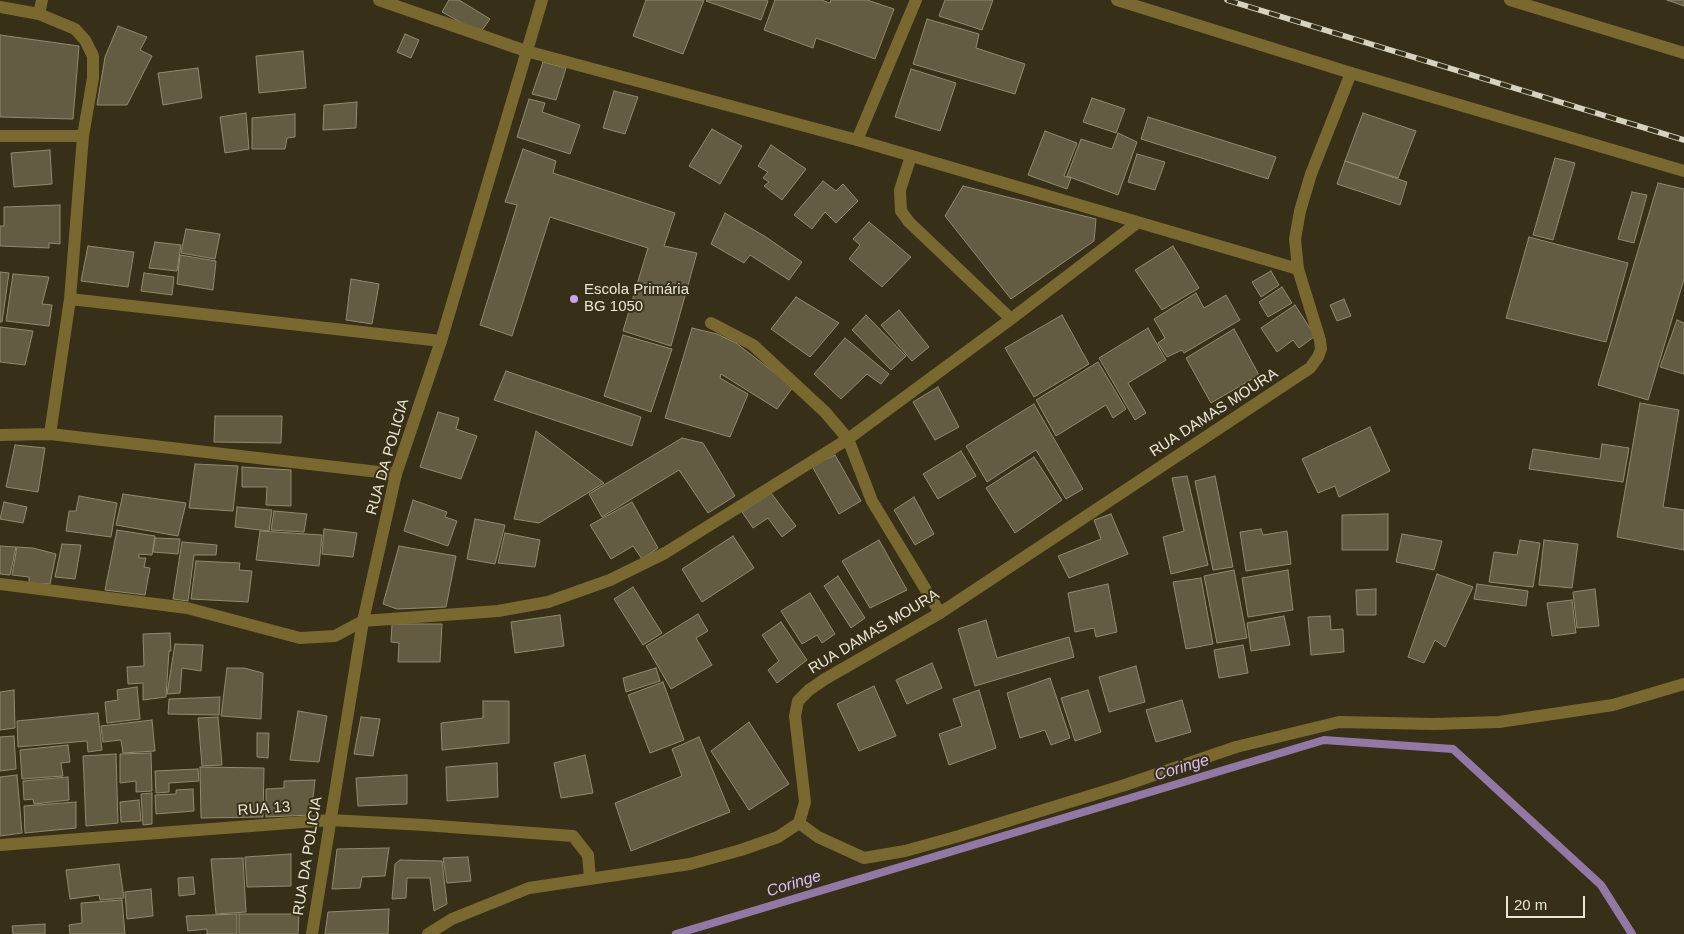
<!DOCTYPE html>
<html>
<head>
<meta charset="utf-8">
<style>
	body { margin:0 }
	#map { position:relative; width:1684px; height:934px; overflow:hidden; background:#372f17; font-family:Helvetica,sans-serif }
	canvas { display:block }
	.scale { position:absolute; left:1506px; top:896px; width:79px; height:22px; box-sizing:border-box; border:2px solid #eae6d7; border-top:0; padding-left:6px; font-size:15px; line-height:18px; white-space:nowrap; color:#eae6d7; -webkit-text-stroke:4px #372f17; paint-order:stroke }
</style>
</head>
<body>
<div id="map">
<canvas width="1684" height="934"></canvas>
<div class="scale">20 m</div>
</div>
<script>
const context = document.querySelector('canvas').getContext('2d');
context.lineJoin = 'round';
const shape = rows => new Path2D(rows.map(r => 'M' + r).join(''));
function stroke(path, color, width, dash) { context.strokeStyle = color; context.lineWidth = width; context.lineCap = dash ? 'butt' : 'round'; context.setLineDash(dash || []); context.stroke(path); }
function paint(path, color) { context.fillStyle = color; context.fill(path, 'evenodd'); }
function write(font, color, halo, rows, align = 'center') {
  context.font = font + ' Helvetica,sans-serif'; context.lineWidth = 4; context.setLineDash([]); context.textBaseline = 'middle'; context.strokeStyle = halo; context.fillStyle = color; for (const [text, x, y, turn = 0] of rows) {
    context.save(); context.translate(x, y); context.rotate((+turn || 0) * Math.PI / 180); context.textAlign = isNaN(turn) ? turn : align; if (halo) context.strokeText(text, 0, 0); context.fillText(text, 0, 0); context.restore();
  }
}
stroke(shape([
	[676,934,1324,740,1453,749,1601,885,1632,934]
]), '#9278a4', 8);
const building = shape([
	[449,0,459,0,490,19,480,33,442,12,449,0],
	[646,0,704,0,683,54,633,36,646,0],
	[707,0,766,0,768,1,761,20,706,1,707,0],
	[775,0,821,0,830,3,831,0,867,0,894,9,875,59,816,38,813,48,764,30,775,0],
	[945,0,993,0,982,30,939,16,945,0],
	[1667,0,1684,0,1684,6,1667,0],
	[927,19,979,34,976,48,1025,64,1015,94,913,64,927,19],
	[118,26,147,37,140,50,152,56,127,105,97,105,105,57,118,26],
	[405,34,419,40,411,58,397,52,405,34],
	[0,35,79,46,73,119,0,117,0,35],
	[303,51,306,88,259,93,256,56,303,51],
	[543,62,566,68,556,100,532,94,543,62],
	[198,68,202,98,163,105,158,73,198,68],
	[911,69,956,83,940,131,895,117,911,69],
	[614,91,638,97,625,134,603,128,614,91],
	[1092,98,1125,109,1116,133,1083,122,1092,98],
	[529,99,545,103,542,112,580,125,570,154,517,137,529,99],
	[357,102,356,128,323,130,324,105,357,102],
	[246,113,249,149,225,153,220,117,246,113],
	[1363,113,1416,131,1398,178,1345,161,1363,113],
	[295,114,295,137,287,138,285,149,252,149,252,118,295,114],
	[1148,117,1276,157,1268,179,1141,139,1148,117],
	[712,129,742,146,720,184,689,166,712,129],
	[1045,131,1077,143,1064,176,1071,178,1067,189,1028,175,1045,131],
	[1118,133,1137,142,1118,195,1067,176,1081,139,1112,149,1118,133],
	[771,145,806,169,782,200,764,186,769,182,763,178,768,172,758,166,771,145],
	[523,149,556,161,553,173,675,213,664,246,697,253,671,346,623,331,648,248,550,217,512,336,480,325,517,205,505,202,523,149],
	[50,150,52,184,14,187,11,153,50,150],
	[1137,154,1165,162,1155,190,1128,182,1137,154],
	[1555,158,1575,163,1553,240,1533,235,1555,158],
	[1345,161,1407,182,1400,205,1337,184,1345,161],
	[823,181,836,191,843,184,858,201,836,223,825,212,812,229,794,215,823,181],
	[1658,183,1684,189,1684,279,1648,400,1598,385,1658,183],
	[963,186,1096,219,1094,241,1011,299,945,216,963,186],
	[1632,192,1647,195,1634,243,1618,239,1632,192],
	[60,205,60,244,49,243,49,248,0,246,0,226,4,226,4,207,60,205],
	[725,213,766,237,802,262,789,280,750,255,744,263,711,244,725,213],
	[869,222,911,257,882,287,849,259,860,245,853,239,869,222],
	[186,229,220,234,215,259,181,253,186,229],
	[1529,237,1628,263,1606,342,1506,318,1529,237],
	[155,242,181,245,177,271,149,268,155,242],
	[88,246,134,252,128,287,81,281,88,246],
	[1173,246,1199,288,1162,310,1135,270,1173,246],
	[180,255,216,261,213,290,177,284,180,255],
	[1271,271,1279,285,1261,297,1252,282,1271,271],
	[0,272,9,273,2,322,0,322,0,272],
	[144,273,174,277,172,295,141,291,144,273],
	[13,274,49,277,42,304,52,305,49,326,6,321,13,274],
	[351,279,379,284,372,324,346,320,351,279],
	[1282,287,1292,303,1268,317,1259,302,1282,287],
	[1196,293,1204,308,1226,295,1240,320,1184,353,1182,350,1167,357,1158,343,1165,338,1154,319,1196,293],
	[796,297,839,323,810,357,771,329,796,297],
	[1344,299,1351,316,1337,321,1330,305,1344,299],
	[1295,305,1315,336,1299,348,1293,340,1277,352,1261,328,1295,305],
	[899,310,929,347,912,361,881,325,899,310],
	[866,315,906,356,891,370,852,330,866,315],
	[1062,315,1089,364,1034,397,1005,348,1062,315],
	[1677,320,1684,323,1684,374,1660,367,1677,320],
	[0,327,33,331,25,365,0,362,0,327],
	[692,328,717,334,736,343,793,387,777,409,721,374,720,378,748,394,730,437,665,418,692,328],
	[1148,328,1166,360,1128,383,1146,413,1135,420,1099,358,1148,328],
	[1234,329,1259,375,1211,403,1186,358,1234,329],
	[623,335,672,349,651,412,604,396,623,335],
	[845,338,889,374,881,384,867,374,841,399,814,374,845,338],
	[1098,362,1126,409,1113,418,1106,405,1056,436,1036,400,1098,362],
	[506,371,641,417,632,446,494,400,506,371],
	[938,387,959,427,935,440,913,402,938,387],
	[1640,403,1679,410,1663,507,1684,510,1684,550,1617,537,1640,403],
	[1034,404,1083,489,1066,499,1036,450,987,482,966,446,1034,404],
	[438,412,459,418,456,429,477,436,461,479,420,467,438,412],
	[215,416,282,416,281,443,214,442,215,416],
	[1370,427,1390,471,1339,497,1335,486,1318,493,1302,459,1370,427],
	[536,431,604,483,539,523,514,519,536,431],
	[682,438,703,443,735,496,708,513,679,470,602,517,589,494,682,438],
	[1602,444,1629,448,1623,482,1529,469,1533,449,1600,459,1602,444],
	[15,445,45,448,38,492,6,487,15,445],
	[961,451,976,476,938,499,923,474,961,451],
	[835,455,861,501,839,514,812,466,835,455],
	[1034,457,1062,500,1015,533,986,488,1034,457],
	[195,464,238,466,233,511,189,508,195,464],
	[242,467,291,470,291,506,266,505,267,487,242,487,242,467],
	[1187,476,1208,565,1171,574,1163,537,1184,531,1172,478,1187,476],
	[1215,476,1233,567,1213,570,1195,481,1215,476],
	[771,493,796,526,782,537,768,518,753,528,742,512,771,493],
	[123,494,186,503,178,536,116,525,123,494],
	[79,496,117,503,111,537,66,531,69,511,76,511,79,496],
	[914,497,934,534,915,545,894,510,914,497],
	[413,500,447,512,445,517,457,521,448,546,404,531,413,500],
	[4,502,27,507,23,523,0,519,4,502],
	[632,502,658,548,642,559,633,546,611,559,590,525,632,502],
	[237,507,272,510,269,531,235,527,237,507],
	[274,511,307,514,304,532,271,530,274,511],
	[1111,514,1128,554,1069,578,1058,556,1101,539,1094,520,1111,514],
	[1388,514,1388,550,1342,550,1342,515,1388,514],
	[475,519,505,525,495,564,467,559,475,519],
	[324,529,357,533,353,557,322,554,324,529],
	[1261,529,1263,535,1287,531,1291,564,1246,571,1240,532,1261,529],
	[117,530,155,536,152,555,139,554,139,558,146,558,144,567,150,568,145,595,105,590,117,530],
	[260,531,322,535,319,566,256,560,260,531],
	[505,533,540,540,535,567,498,563,505,533],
	[1402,534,1442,541,1434,570,1396,562,1402,534],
	[733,536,754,568,702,602,682,569,733,536],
	[155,538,180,539,178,554,153,552,155,538],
	[879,540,907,590,870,608,842,561,879,540],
	[1520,540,1540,543,1533,587,1489,582,1494,552,1517,555,1520,540],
	[1544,540,1578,544,1572,588,1539,585,1544,540],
	[182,542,217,545,216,555,194,555,188,601,173,599,182,542],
	[62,544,81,545,75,579,55,577,62,544],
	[0,546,16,547,10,575,0,574,0,546],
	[399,546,456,556,446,607,397,609,383,604,399,546],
	[17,547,33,548,56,554,50,584,29,583,29,577,12,575,17,547],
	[196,561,240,563,239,570,252,571,248,602,191,599,196,561],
	[1234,570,1247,638,1217,643,1204,576,1234,570],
	[1288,570,1293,610,1248,617,1242,578,1288,570],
	[1437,574,1473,587,1445,647,1435,640,1424,663,1408,657,1437,574],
	[838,576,865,618,851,628,824,586,838,576],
	[1201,578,1213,644,1186,649,1173,582,1201,578],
	[1108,584,1117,632,1096,637,1094,628,1075,632,1068,593,1108,584],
	[1477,584,1528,591,1526,606,1474,599,1477,584],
	[633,587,662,633,643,645,614,599,633,587],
	[1376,589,1376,615,1357,615,1356,590,1376,589],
	[1595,589,1599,626,1577,628,1573,592,1595,589],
	[810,593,835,634,822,643,817,635,802,644,781,611,810,593],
	[1572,600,1576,633,1552,636,1547,603,1572,600],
	[698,614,708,631,696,638,712,665,671,689,646,646,698,614],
	[560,615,564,646,515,653,511,622,560,615],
	[1284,616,1290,645,1251,651,1247,623,1284,616],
	[1330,616,1331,630,1343,629,1344,652,1311,655,1308,617,1330,616],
	[986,620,997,658,1069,637,1074,657,975,686,958,629,986,620],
	[781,622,807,660,777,683,768,670,779,661,762,635,781,622],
	[392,624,442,624,440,662,398,662,399,643,391,642,392,624],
	[170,633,171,651,169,651,166,697,143,700,143,683,128,684,127,667,144,666,143,634,170,633],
	[175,644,203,645,201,671,182,668,180,693,167,694,175,644],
	[1243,645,1248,673,1219,678,1214,650,1243,645],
	[932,663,942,688,907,704,896,680,932,663],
	[1136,666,1145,702,1109,712,1099,677,1136,666],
	[227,668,244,668,263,673,261,719,221,716,227,668],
	[656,668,660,681,626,692,623,678,656,668],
	[1050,678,1070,738,1051,745,1045,730,1020,738,1007,693,1050,678],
	[663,682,684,740,650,753,628,695,663,682],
	[874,686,896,736,859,751,837,704,874,686],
	[137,687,140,719,107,723,105,702,118,700,117,690,137,687],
	[14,690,15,728,0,730,0,692,14,690],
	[979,690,996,748,949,765,939,734,962,726,953,699,979,690],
	[1088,690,1101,732,1075,741,1061,698,1088,690],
	[220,697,219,715,168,714,169,699,220,697],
	[1182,700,1191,732,1156,742,1146,710,1182,700],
	[483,701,509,701,509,743,442,750,441,723,483,718,483,701],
	[298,711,327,716,319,762,290,760,298,711],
	[98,713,102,750,88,752,87,741,18,747,17,721,98,713],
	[218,717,222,765,202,766,198,718,218,717],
	[361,717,380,719,373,756,354,754,361,717],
	[152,720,155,751,123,753,121,740,103,742,101,726,152,720],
	[749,722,789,784,749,810,711,751,749,722],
	[257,733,269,733,268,758,257,757,257,733],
	[14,736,16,769,0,771,0,737,14,736],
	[699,737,730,812,631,851,615,803,682,776,672,749,699,737],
	[68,745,70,762,61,763,63,776,22,779,20,750,68,745],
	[151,753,152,791,136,792,136,781,120,783,120,754,151,753],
	[116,754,118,823,86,826,83,756,116,754],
	[585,755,593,793,561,798,554,763,585,755],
	[497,763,498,797,447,801,446,767,497,763],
	[200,767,264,768,263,817,201,818,200,767],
	[198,769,199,781,169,783,169,792,156,793,155,771,198,769],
	[17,775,22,833,0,836,0,777,17,775],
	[407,775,407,804,358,806,356,778,407,775],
	[68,777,69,800,34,804,33,799,24,800,23,781,68,777],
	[315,780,311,815,266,817,266,789,284,788,284,781,315,780],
	[193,789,194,811,156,814,155,795,176,794,176,790,193,789],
	[152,793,152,824,143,825,141,794,152,793],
	[139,800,141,821,121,822,120,802,139,800],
	[76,802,76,828,25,833,24,806,76,802],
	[389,848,385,876,362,877,360,888,332,889,337,849,389,848],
	[291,854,291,886,247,887,245,857,291,854],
	[468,857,471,881,447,883,443,858,468,857],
	[243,858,246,912,216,914,211,859,243,858],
	[400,860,442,861,447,904,434,911,430,878,407,878,406,898,392,899,395,864,400,860],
	[119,864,124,898,100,900,99,895,70,899,66,870,119,864],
	[193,877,195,894,179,896,178,878,193,877],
	[151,889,153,916,127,919,125,892,151,889],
	[122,900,125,934,70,934,69,925,82,923,81,903,122,900],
	[389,909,388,934,325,934,328,912,389,909],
	[237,914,237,934,207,934,207,929,188,931,186,916,237,914],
	[239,914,299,914,298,934,239,934,239,914],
	[45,924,45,934,13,934,12,926,45,924]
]);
paint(building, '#645c42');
stroke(building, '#928a6e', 1);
stroke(shape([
	[39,14,75,29,85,40,93,56,93,78,83,136,70,299,50,434],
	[1351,73,1684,171],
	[857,140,916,0],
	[70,299,441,341],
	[711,323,753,345,825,412,848,439,872,501,940,613],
	[0,435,50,434,396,474],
	[799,823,818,837,864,858,905,851,959,836,1125,785,1236,747,1339,722,1434,724,1499,722,1613,705,1684,684]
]), '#796830', 12);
stroke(shape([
	[379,0,526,51,857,140,1298,269],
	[1510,0,1684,53],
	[0,7,39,14,42,0],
	[0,136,83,136],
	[911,156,900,190,901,211,909,222,1011,319],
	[0,584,187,608,300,638,335,636,363,621,498,611,548,602,610,580,665,553,848,439,1011,319,1137,223],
	[0,845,330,820,424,825,573,836,588,855,590,878],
	[312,934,363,621,396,474,441,341,542,0],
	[428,934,452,919,529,888,690,864,741,850,778,837,799,823,805,802,795,716,798,701,809,690,825,679,940,613,1310,368,1318,357,1321,349,1320,340,1298,269,1295,239,1300,211,1311,174,1351,73,1117,0]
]), '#796830', 12);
const rail = shape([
	[1227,0,1684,140]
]);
stroke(rail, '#d6d2c2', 5.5);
stroke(rail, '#372f17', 4, [11]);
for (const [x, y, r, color] of [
	[574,299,5,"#c8a5ef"]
]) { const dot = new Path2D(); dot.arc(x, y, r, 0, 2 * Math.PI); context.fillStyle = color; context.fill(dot); stroke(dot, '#372f17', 2); }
write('15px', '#eae6d7', '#372f17', [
	["Escola Primária",584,290],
	["BG 1050",584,307]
], 'left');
write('15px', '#eae6d7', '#372f17', [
	["RUA DAMAS MOURA",1214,413,-33],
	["RUA DA POLICIA",388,457,-74],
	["RUA DAMAS MOURA",874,632,-31],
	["RUA 13",264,809,-4],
	["RUA DA POLICIA",308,856,-81]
]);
write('italic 16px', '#d8bdf8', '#372f17', [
	["Coringe",1182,768,-17],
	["Coringe",794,884,-17]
]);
</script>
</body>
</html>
